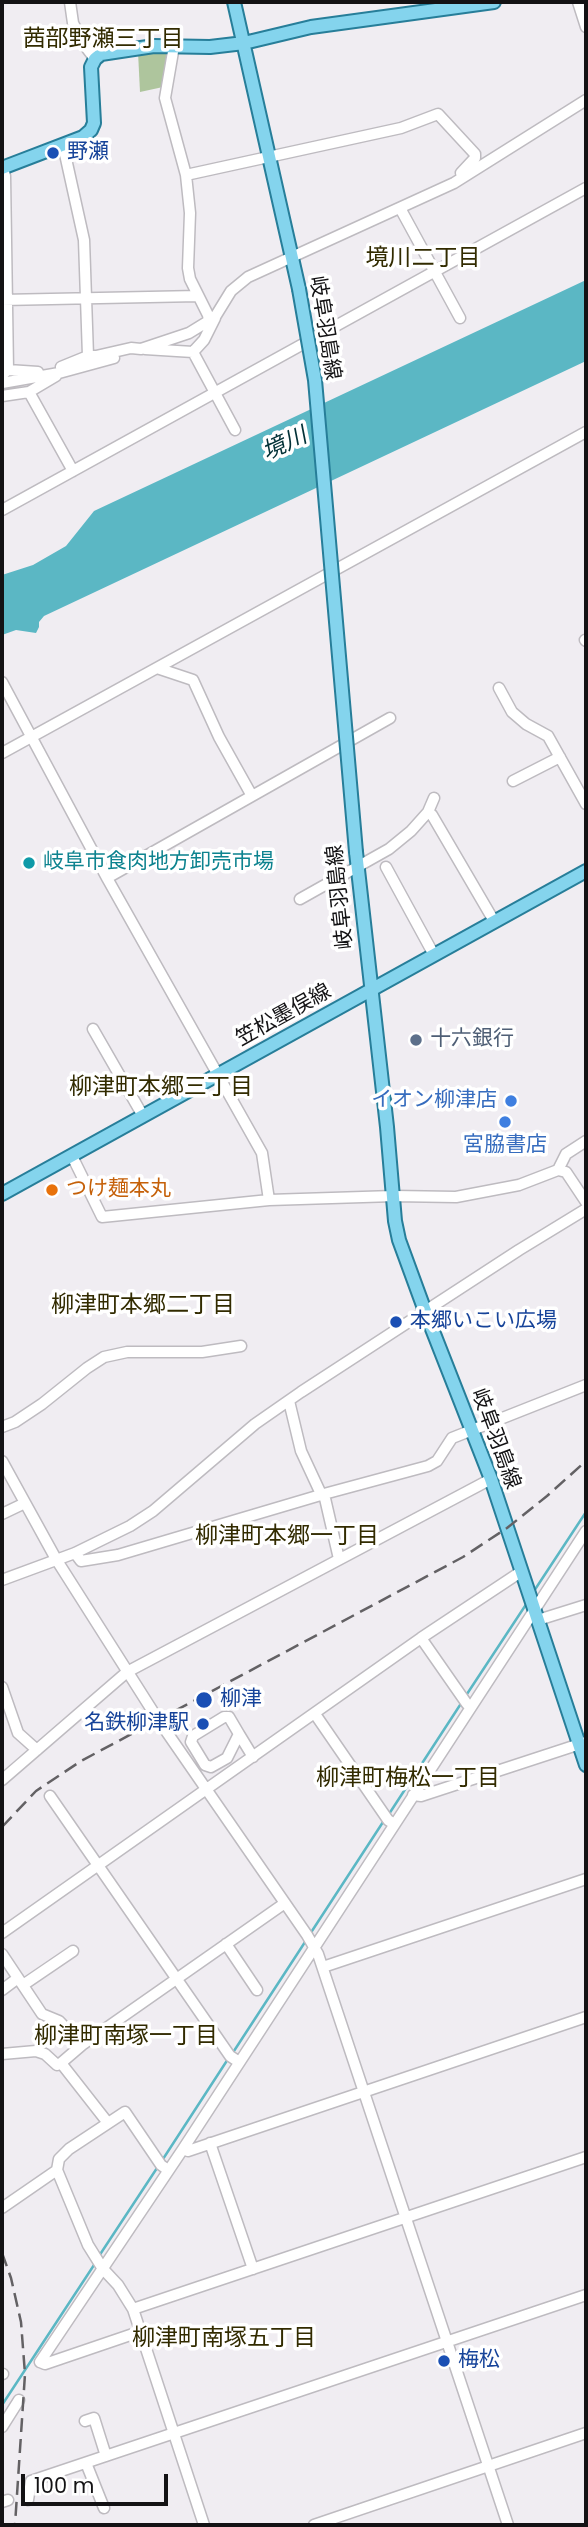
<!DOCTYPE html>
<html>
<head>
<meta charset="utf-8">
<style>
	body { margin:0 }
	#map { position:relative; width:588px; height:2527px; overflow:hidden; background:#f0edf2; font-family:Poppins,sans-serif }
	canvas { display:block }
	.frame { position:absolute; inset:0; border:4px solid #131214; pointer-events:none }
	.scale { position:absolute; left:21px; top:2474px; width:147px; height:32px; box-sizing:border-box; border:4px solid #131214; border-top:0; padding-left:9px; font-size:21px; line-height:24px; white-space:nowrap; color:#131214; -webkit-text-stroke:5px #fff; paint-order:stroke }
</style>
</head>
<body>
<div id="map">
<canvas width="588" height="2527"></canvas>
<div class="frame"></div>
<div class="scale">100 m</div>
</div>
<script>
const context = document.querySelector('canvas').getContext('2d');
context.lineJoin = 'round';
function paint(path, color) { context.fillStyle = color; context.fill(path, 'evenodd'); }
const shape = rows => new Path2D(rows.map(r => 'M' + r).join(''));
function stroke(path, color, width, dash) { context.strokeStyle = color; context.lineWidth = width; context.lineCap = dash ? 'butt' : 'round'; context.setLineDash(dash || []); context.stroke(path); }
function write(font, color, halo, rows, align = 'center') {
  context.font = font + ' Poppins,"Noto Sans JP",sans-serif'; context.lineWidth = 7; context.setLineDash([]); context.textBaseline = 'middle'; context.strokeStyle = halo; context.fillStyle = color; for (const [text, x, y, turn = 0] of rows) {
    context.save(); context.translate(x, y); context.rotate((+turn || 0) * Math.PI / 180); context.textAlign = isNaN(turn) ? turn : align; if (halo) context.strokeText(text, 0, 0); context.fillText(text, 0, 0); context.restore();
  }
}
paint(shape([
	[168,49,163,87,140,92,138,52]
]), '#aec59d');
paint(shape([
	[586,280,586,361,44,616,39,622,39,627,36,633,16,630,2,635,2,575,33,565,66,546,94,511]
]), '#5bb7c4');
stroke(shape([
	[534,1591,586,1512],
	[465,1697,527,1603],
	[389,1814,462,1702],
	[310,1934,385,1819],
	[232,2054,307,1939],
	[163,2159,228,2059],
	[99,2256,159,2165],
	[2,2405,96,2262]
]), '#5bb7c4', 2.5);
const minor = shape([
	[70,2,73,23,85,46,95,59],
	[578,2,586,27],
	[174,46,165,98,186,175,190,213,188,268,190,279,208,315,209,321],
	[63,145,84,240,88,356,96,356,131,348,141,349,189,333,215,317,231,291,248,277,454,183,586,100],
	[186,175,401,128,438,114,475,154,475,158,461,173],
	[400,208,460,318],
	[2,300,198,296],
	[145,349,193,352,204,340,215,318],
	[193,352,235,430],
	[61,367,88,356],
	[8,370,38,372],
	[2,375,8,370,5,176,3,168],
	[2,383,59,373,114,358],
	[29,392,73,471],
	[2,396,29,392,56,376],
	[2,510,586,188],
	[585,640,586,641],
	[157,668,193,680,219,737,252,796],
	[2,682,107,878,262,1153,269,1200],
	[499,688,512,712,526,724,548,736,586,804],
	[2,753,586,432],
	[513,781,560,757],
	[428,812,432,815,494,921],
	[386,867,434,955],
	[107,878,390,718],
	[300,899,389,849,411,831,428,812,434,798],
	[93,1029,143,1116],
	[72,1156,102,1217,269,1200,394,1196,456,1197,519,1185,558,1170,566,1172,586,1202],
	[558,1170,566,1154,586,1141],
	[289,1401,301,1451,321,1494],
	[2,1427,15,1422,42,1404,87,1368,104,1357,127,1352,202,1352,241,1346],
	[2,1461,56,1559,157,1718,307,1935,318,1954,508,2525],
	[324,1494,339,1559],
	[2,1514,25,1503],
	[75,1553,81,1561,118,1555,324,1494,428,1466,437,1461,452,1438,586,1385],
	[2,1580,75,1553,130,1526,153,1511,255,1424,301,1392,519,1250,586,1209],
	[538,1620,586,1605],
	[421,1638,467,1704,471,1707],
	[2,1687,18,1733,37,1750],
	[315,1714,388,1820,394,1824],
	[239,1734,229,1717,224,1717,193,1736,191,1742,205,1765,211,1767,227,1758,239,1734,253,1757],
	[2,1780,127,1672,491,1479],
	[413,1795,421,1796,586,1742],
	[50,1796,230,2056,239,2062],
	[2,1933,421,1638,522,1571],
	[226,1944,257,1990],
	[2,1954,42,2014,59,2021,82,2045],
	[323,1967,586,1879],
	[23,1985,73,1951],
	[2,1990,18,1978],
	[2,2054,36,2051,45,2054,57,2065,61,2063,108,2123],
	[61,2063,82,2045,285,1903],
	[210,2143,253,2269],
	[183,2149,188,2151,586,2017],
	[168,2170,161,2165,125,2112,69,2149,59,2159,57,2170,88,2245,103,2269,118,2285,133,2309,204,2525],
	[2,2208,57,2170],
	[133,2309,586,2157],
	[40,2362,183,2149,586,1531],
	[40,2362,45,2364,139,2332],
	[2,2374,3,2374],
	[85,2421,94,2418,106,2456],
	[2,2427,19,2400],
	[86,2463,104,2508],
	[28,2500,31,2481,586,2295],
	[2,2502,8,2500],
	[314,2525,586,2433]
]);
const major = shape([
	[234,2,299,289],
	[2,168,83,137,91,130,94,123,91,67,95,59,101,54,154,46,210,47,244,43,311,27,494,2],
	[356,852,387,1127,395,1221,399,1240,425,1311,491,1479,586,1765],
	[2,1194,586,871]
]);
stroke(minor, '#bebbc0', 13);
stroke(major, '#277e99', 16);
stroke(minor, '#fff', 10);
stroke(major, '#84d4ed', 12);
stroke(shape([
	[2,1827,36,1791,81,1761,463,1557,507,1528,547,1496,586,1461],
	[2,2253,11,2278,21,2322,25,2374,15,2525]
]), '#636164', 2.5, [14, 7]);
const majorBridge = shape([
	[299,289,315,380,356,852]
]);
stroke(majorBridge, '#277e99', 16, []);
stroke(majorBridge, '#84d4ed', 12);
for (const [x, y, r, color] of [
	[53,153,7,"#1a4fb4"],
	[29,863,7,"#0f9aa8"],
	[416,1040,7,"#5c6f8a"],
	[511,1101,7,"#3f7fe0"],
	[505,1122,7,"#3f7fe0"],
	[52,1190,7,"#e8710a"],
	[396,1322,7,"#1a4fb4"],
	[204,1700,9,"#1a4fb4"],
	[203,1724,7,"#1a4fb4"],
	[444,2361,7,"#1a4fb4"]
]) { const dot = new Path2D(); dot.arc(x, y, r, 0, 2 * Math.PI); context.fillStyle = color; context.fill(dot); stroke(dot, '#fff', 2.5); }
write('21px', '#164399', '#fff', [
	["野瀬",67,153],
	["本郷いこい広場",410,1322],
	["柳津",220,1700],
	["名鉄柳津駅",189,1724,"right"],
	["梅松",458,2361]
], 'left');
write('21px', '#131214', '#fff', [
	["岐阜羽島線",324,328,81],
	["岐阜羽島線",341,897,-96],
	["笠松墨俣線",284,1016,-29],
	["岐阜羽島線",495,1439,70]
]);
write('21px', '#0d838f', '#fff', [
	["岐阜市食肉地方卸売市場",43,863]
], 'left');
write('21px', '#4e5e75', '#fff', [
	["十六銀行",430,1040]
], 'left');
write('21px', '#366cbe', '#fff', [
	["イオン柳津店",497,1101],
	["宮脇書店",505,1146,"center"]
], 'right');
write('21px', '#c56008', '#fff', [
	["つけ麺本丸",66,1190]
], 'left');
write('23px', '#322b00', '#fff', [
	["茜部野瀬三丁目",103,40],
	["境川二丁目",423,259],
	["柳津町本郷三丁目",161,1088],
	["柳津町本郷二丁目",143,1306],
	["柳津町本郷一丁目",287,1537],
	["柳津町梅松一丁目",408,1779],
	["柳津町南塚一丁目",126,2037],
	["柳津町南塚五丁目",224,2339]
]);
write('italic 23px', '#023137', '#fff', [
	["境川",285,445,-25]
]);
</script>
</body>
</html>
